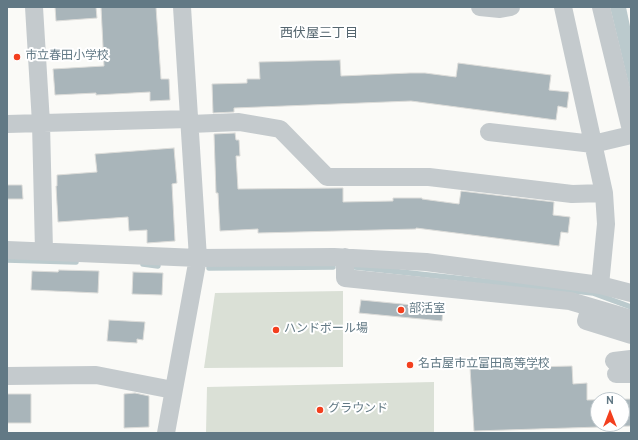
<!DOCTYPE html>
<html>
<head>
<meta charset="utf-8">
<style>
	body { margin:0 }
	#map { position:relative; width:638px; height:440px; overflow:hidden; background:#fafaf7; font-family:Overpass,sans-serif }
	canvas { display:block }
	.frame { position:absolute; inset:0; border:8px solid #627985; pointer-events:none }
	.north { position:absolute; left:590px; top:392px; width:40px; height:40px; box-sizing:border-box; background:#fff; border:1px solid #c0c9ce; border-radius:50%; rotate:0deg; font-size:11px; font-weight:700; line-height:16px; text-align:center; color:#627985 }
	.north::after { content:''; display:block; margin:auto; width:14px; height:18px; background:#f33f1e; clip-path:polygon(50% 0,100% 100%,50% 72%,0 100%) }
</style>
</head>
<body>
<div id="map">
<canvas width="638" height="440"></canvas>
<div class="frame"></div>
<div class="north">N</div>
</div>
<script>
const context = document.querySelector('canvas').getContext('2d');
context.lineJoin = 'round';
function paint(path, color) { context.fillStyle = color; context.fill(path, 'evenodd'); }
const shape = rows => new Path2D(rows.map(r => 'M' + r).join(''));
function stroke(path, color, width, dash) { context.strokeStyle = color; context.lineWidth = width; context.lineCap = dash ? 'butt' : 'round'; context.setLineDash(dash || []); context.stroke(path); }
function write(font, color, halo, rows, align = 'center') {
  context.font = font + ' Overpass,"Noto Sans JP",sans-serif'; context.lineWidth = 4; context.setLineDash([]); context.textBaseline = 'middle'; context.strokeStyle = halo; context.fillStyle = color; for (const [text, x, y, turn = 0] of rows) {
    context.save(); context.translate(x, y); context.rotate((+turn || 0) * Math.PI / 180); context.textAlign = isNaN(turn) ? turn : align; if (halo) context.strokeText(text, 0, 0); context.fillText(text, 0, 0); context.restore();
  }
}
paint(shape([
	[343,291,343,367,204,368,215,293],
	[434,382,434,433,206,433,207,387]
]), '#dae0d6');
paint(shape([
	[610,7,626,7,631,31,631,94]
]), '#bbcacd');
stroke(shape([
	[7,260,76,262],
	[143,264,158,266],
	[355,267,593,293,631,307],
	[209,268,333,267]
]), '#bbcacd', 5.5);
const building = shape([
	[55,7,96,7,97,18,56,21,55,7],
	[101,7,156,7,161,79,169,79,170,100,150,101,150,92,96,95,96,93,55,95,53,69,104,66,101,7],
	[340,60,341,76,410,73,425,73,456,77,458,63,551,75,549,90,569,92,567,108,558,106,556,120,411,101,234,108,234,112,213,113,212,84,247,83,247,79,260,79,259,62,340,60],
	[235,133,236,140,239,140,240,156,236,156,238,189,343,188,343,202,393,201,393,198,422,198,422,199,459,204,461,191,554,202,553,215,570,217,568,233,561,232,559,246,416,228,416,229,258,233,258,229,220,231,218,193,216,193,214,134,235,133],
	[174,148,177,183,172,184,175,241,147,243,147,230,129,231,128,217,58,222,56,186,57,186,57,175,97,172,95,154,174,148],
	[7,185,22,185,23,199,7,199,7,185],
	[59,270,99,271,98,293,31,290,32,271,58,272,59,270],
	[133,272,163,273,162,295,132,294,133,272],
	[361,300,443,308,442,321,359,313,361,300],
	[109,320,145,322,143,340,137,339,137,343,107,341,109,320],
	[532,366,532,367,572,366,573,384,587,383,587,400,631,399,631,426,474,431,470,368,532,366],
	[598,400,622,400,622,424,598,424,598,400],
	[135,393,149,396,149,427,124,428,124,394,135,393],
	[7,394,31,394,31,423,7,423,7,394]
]);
paint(building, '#a9b5ba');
stroke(building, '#dcdcd9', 1);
stroke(shape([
	[34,7,41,123,44,251],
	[480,7,500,9,511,7],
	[563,7,604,193,606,224,600,285],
	[601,7,631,130],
	[7,124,189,119],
	[190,124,239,122,280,129,327,177,429,177,572,194,604,193],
	[489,132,593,144,631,135],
	[7,250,198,258,334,257,426,262,600,285,631,293],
	[345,257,345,278,570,301,631,319],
	[590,307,586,321,631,335],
	[614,361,631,359],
	[616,374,631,374],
	[7,376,96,375,173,390],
	[166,433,198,258,182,7]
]), '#c4cacd', 18);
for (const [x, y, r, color] of [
	[17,57,4,"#f33f1e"],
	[401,310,4,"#f33f1e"],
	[276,330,4,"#f33f1e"],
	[410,365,4,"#f33f1e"],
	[320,410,4,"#f33f1e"]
]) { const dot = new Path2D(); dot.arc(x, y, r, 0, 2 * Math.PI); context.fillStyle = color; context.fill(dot); stroke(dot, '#fff', 1.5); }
write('12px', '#627985', '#fff', [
	["市立春田小学校",25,57],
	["部活室",409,310],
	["ハンドボール場",284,330],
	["名古屋市立富田高等学校",418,365],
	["グラウンド",328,410]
], 'left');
write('13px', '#55666f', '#fff', [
	["西伏屋三丁目",319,34]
]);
</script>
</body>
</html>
